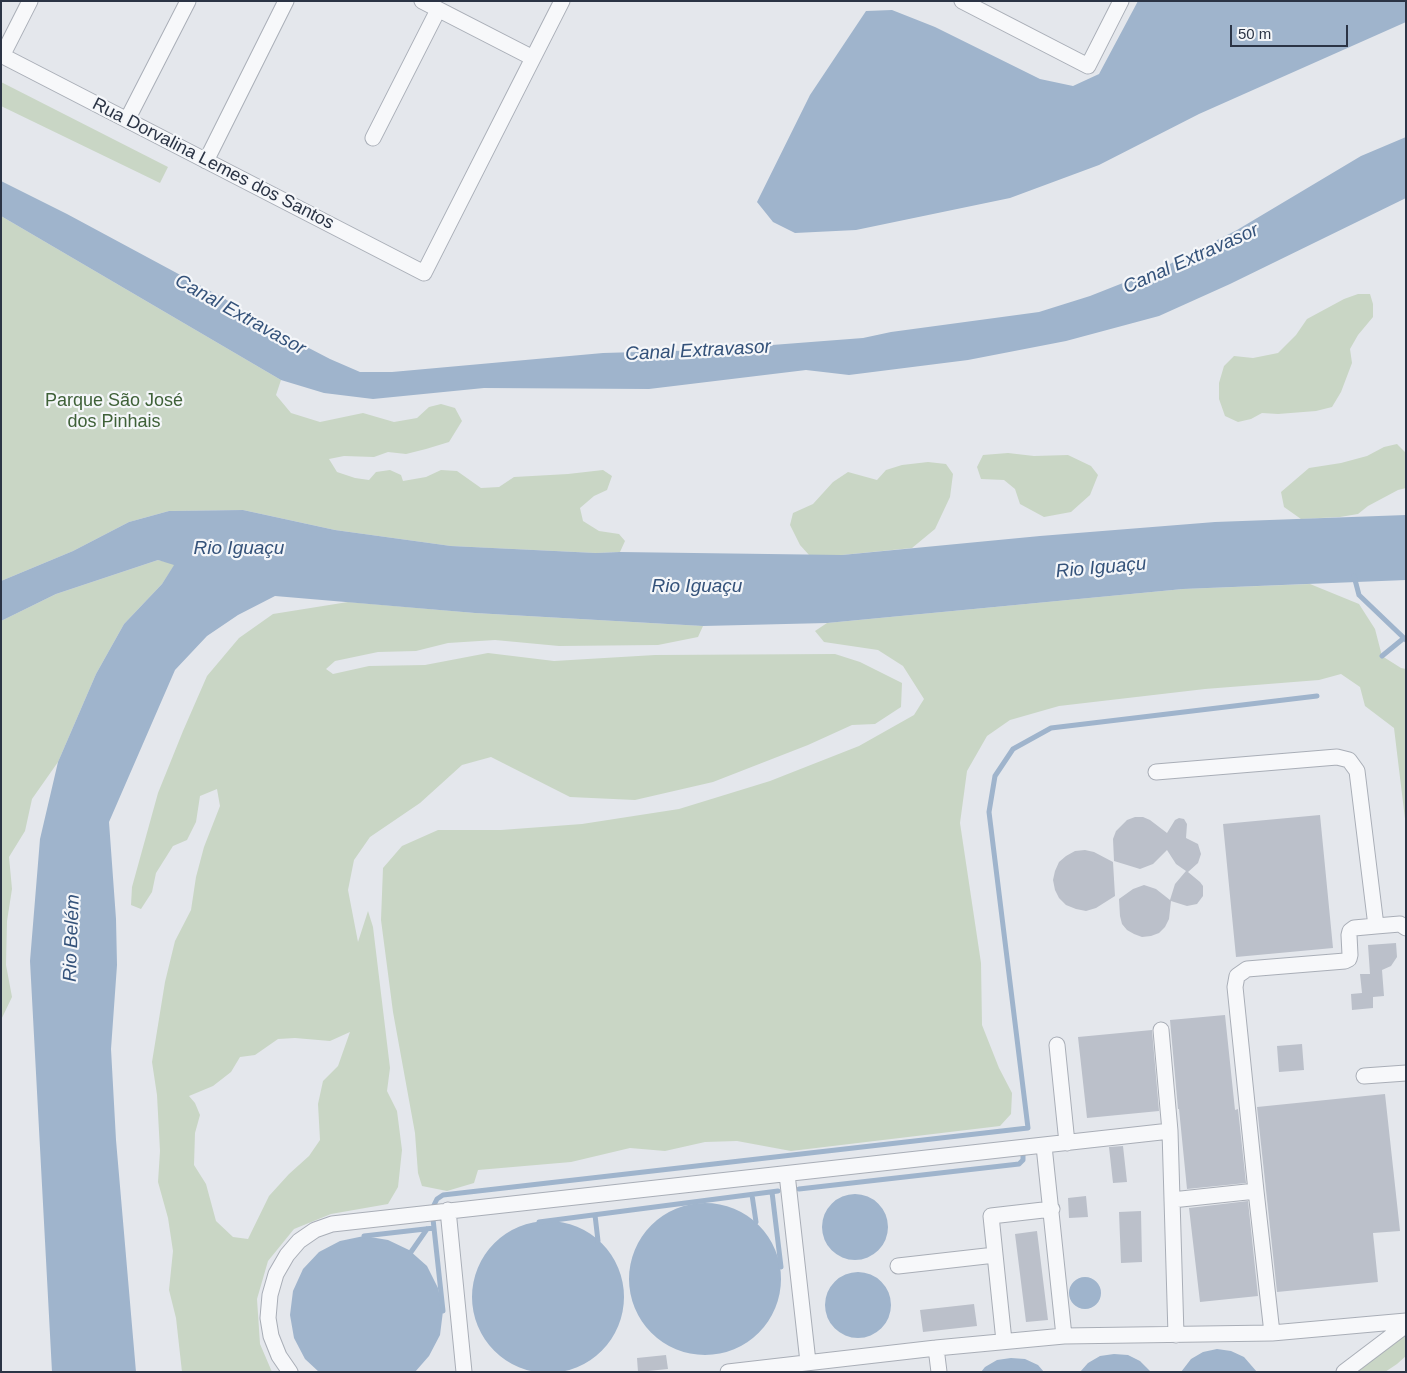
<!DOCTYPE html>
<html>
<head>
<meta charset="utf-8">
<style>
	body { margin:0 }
	#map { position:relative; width:1407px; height:1373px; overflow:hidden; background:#e4e7ec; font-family:Helvetica,sans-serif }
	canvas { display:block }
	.frame { position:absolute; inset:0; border:2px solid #2b3445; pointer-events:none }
	.scale { position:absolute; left:1230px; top:25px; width:118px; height:22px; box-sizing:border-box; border:2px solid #2b3445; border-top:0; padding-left:6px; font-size:15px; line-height:18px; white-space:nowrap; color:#2b3445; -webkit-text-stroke:4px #f4f6f9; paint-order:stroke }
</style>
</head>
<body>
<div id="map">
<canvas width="1407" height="1373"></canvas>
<div class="frame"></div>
<div class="scale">50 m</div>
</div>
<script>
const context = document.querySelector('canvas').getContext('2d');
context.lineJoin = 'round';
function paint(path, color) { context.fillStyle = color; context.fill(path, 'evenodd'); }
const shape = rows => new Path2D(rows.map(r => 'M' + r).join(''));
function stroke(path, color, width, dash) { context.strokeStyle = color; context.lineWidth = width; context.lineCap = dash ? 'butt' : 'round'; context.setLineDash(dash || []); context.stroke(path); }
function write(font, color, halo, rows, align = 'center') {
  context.font = font + ' Helvetica,sans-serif'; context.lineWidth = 4.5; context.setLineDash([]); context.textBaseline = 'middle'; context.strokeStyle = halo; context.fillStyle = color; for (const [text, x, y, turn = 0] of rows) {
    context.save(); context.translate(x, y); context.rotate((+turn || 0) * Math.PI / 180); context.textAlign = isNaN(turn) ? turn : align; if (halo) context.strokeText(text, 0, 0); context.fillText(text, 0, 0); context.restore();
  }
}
paint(shape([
	[1,82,168,167,160,183,1,106],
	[1,216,281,380,276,395,291,413,320,422,363,413,394,422,417,418,429,407,441,404,455,408,462,421,449,442,426,449,406,454,388,452,374,457,344,456,329,459,337,472,355,478,369,480,376,472,390,470,401,475,403,481,426,477,441,470,457,471,481,488,499,487,514,477,568,474,603,470,612,476,607,490,594,496,580,508,583,521,599,531,619,534,625,541,620,552,596,553,451,546,335,530,243,510,169,511,129,522,73,551,1,581],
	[1358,294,1370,294,1373,304,1373,317,1358,335,1350,349,1352,363,1341,392,1332,407,1316,411,1278,414,1262,413,1251,419,1238,422,1225,416,1219,399,1219,383,1224,366,1234,356,1253,358,1278,353,1296,335,1307,319,1344,299],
	[1397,444,1406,453,1406,488,1398,490,1368,506,1358,514,1340,517,1301,519,1284,507,1281,492,1309,468,1341,463,1367,456,1384,447],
	[1008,453,1034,456,1068,455,1091,466,1098,475,1090,495,1071,512,1044,517,1020,504,1015,489,1004,480,981,479,977,467,983,455],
	[928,462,946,464,953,474,950,497,935,529,912,548,842,555,809,555,800,545,790,525,793,513,813,504,833,482,848,472,877,480,886,470,902,465],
	[158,560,175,564,162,584,124,624,96,674,58,762,32,799,25,831,9,857,12,889,7,921,6,965,12,997,1,1020,1,621,56,594],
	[1310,584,1359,604,1375,629,1382,656,1401,668,1406,669,1406,827,1394,728,1365,706,1360,687,1341,674,1319,680,1205,689,1059,706,1010,720,987,736,967,771,960,823,981,963,982,1025,999,1068,1012,1093,1011,1114,1000,1126,791,1151,737,1141,705,1142,665,1151,630,1148,571,1162,478,1170,474,1183,447,1191,422,1186,418,1173,415,1133,393,1012,381,920,383,868,402,846,438,830,501,830,582,824,679,809,770,781,859,746,914,715,924,699,903,666,878,650,824,642,815,631,827,623,1183,589],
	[348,602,475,613,703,626,698,637,658,645,559,646,495,640,448,643,416,651,378,652,335,661,326,669,333,674,369,666,425,665,488,653,554,661,655,655,835,654,860,662,902,683,901,707,875,724,852,725,808,745,713,782,635,800,570,797,491,757,462,765,420,803,370,837,354,860,348,890,358,942,368,911,373,927,390,1068,387,1091,397,1111,402,1150,398,1187,388,1204,331,1214,294,1229,268,1261,257,1299,260,1344,272,1372,182,1372,176,1318,169,1290,173,1251,168,1218,158,1182,160,1151,157,1095,152,1062,165,982,175,941,191,910,196,877,204,847,220,806,217,789,200,796,196,822,187,840,173,846,156,873,152,892,141,909,131,905,132,887,158,793,183,731,207,676,239,638,273,614],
	[350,1032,338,1066,323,1081,318,1104,320,1140,309,1156,289,1174,269,1196,248,1239,233,1237,216,1221,206,1184,194,1165,195,1133,200,1115,195,1103,189,1096,213,1086,231,1072,240,1057,255,1055,278,1039,295,1038,330,1041],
	[1406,1335,1406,1356,1397,1364,1385,1372,1355,1372,1376,1352]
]), '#c9d6c5');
paint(shape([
	[1138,1,1406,1,1406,22,1199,114,1099,165,1010,198,856,230,795,233,773,222,757,202,810,95,866,11,892,10,935,27,1040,79,1073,86,1099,74],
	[1406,137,1406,198,1230,284,1159,316,1066,341,968,360,849,375,806,370,649,389,484,388,373,399,324,393,281,380,1,216,1,181,67,214,225,299,278,332,330,359,360,372,392,372,603,353,707,350,863,338,891,332,1039,312,1090,296,1166,266,1237,230,1361,156],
	[243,510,335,530,451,546,596,553,620,552,842,555,1040,536,1215,522,1406,515,1406,580,1183,589,827,623,703,626,475,613,275,596,238,615,207,636,175,670,109,822,116,919,117,965,111,1049,116,1140,136,1372,52,1372,30,961,40,839,58,762,96,674,124,624,162,584,174,565,158,560,56,594,1,621,1,581,73,551,129,522,169,511],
	'822 1227a33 33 0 1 1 66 0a33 33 0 1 1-66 0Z',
	'629 1279a76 76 0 1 1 152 0a76 76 0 1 1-152 0Z',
	'472 1297a76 76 0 1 1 152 0a76 76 0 1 1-152 0Z',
	[364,1236,388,1240,409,1250,427,1266,438,1288,443,1311,440,1335,429,1356,415,1372,319,1372,305,1359,294,1338,290,1315,293,1291,303,1269,319,1252,340,1241],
	'825 1305a33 33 0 1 1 66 0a33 33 0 1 1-66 0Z',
	'1069 1293a16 16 0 1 1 32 0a16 16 0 1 1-32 0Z',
	[1217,1349,1231,1351,1244,1357,1257,1372,1181,1372,1191,1359,1203,1352],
	[1114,1354,1128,1355,1140,1361,1151,1372,1080,1372,1088,1363,1100,1356],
	[1011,1358,1025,1359,1038,1365,1044,1372,981,1372,985,1367,997,1360]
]), '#9fb4cc');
stroke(shape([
	[1354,576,1359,595,1406,640],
	[1382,656,1404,638],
	[799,1189,1019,1164,1023,1160,1023,1155],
	[772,1192,781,1267],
	[752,1195,756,1222],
	[434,1205,437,1199,443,1195,1028,1128,989,812,995,776,1013,749,1051,728,1317,696],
	[595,1215,598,1241],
	[433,1219,443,1311],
	[539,1222,778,1191],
	[364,1236,434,1228],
	[411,1252,427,1229]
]), '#9fb4cc', 5);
paint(shape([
	[1320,815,1333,948,1236,957,1223,824],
	[1135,817,1143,817,1150,820,1167,833,1175,820,1179,818,1184,819,1187,824,1186,838,1198,844,1201,854,1198,863,1188,872,1200,882,1203,886,1203,896,1197,904,1187,906,1171,901,1169,919,1165,927,1159,933,1151,936,1142,937,1134,934,1127,930,1122,924,1120,916,1119,899,1133,889,1144,885,1156,889,1170,900,1175,884,1186,871,1176,864,1167,850,1153,864,1140,869,1114,861,1113,839,1116,831,1127,820],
	[1085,850,1094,852,1113,862,1115,896,1096,908,1086,911,1076,909,1066,905,1059,898,1055,890,1053,880,1055,871,1059,862,1066,856,1075,851],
	[1396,943,1397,957,1391,966,1382,970,1384,996,1373,997,1373,1008,1352,1010,1351,994,1362,993,1360,974,1370,974,1368,945],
	[1225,1015,1235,1110,1238,1109,1246,1183,1187,1189,1179,1109,1178,1109,1170,1020],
	[1152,1030,1159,1111,1087,1118,1078,1037],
	[1302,1044,1304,1070,1279,1072,1277,1046],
	[1385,1094,1400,1231,1373,1233,1378,1282,1277,1292,1257,1107],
	[1123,1146,1127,1182,1113,1183,1109,1147],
	[1086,1196,1088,1217,1069,1218,1068,1198],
	[1248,1201,1258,1296,1200,1302,1189,1208],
	[1141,1211,1142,1262,1121,1263,1119,1212],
	[1037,1231,1048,1320,1026,1322,1015,1234],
	[974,1304,977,1326,923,1332,920,1310],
	[666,1355,668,1369,638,1372,637,1358]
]), '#bbc0ca');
const minor = shape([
	[422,1,533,58],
	[962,1,1088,66,1121,1],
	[1,55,424,273,562,1],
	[2,56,30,1],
	[127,120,188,1],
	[373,138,438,10],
	[206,161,286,1],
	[1156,772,1337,757,1349,760,1357,771,1376,926,1400,924,1406,928],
	[1161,1030,1170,1131,1176,1335],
	[1057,1045,1067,1143],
	[1364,1076,1406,1073],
	[1044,1146,1064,1336],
	[787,1174,808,1362],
	[1172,1200,1256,1191],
	[448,1210,464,1372],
	[898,1266,995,1255],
	[1272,1333,1256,1191,1235,987,1237,976,1247,969,1345,961,1349,959,1350,955,1349,935,1350,931,1354,928,1376,926],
	[1004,1341,991,1216,1052,1209],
	[936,1348,939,1372],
	[290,1372,279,1356,271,1336,268,1318,270,1295,276,1274,287,1255,299,1241,315,1230,332,1224,1170,1131],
	[728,1372,936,1348,1064,1336,1272,1333,1406,1321],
	[1344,1372,1406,1325]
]);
stroke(minor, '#a9aeb7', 17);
stroke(minor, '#f7f8fa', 15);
write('18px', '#2b3445', '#f4f6f9', [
	["Rua Dorvalina Lemes dos Santos",213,164,27]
]);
write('18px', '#3f6138', '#f4f6f9', [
	["Parque São José",114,401],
	["dos Pinhais",114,422]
]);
write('italic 19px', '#34527a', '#f4f6f9', [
	["Canal Extravasor",1191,259,-24],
	["Canal Extravasor",240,315,29],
	["Canal Extravasor",698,351,-3],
	["Rio Iguaçu",239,549],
	["Rio Iguaçu",1101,568,-5],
	["Rio Iguaçu",697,587],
	["Rio Belém",72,938,-88]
]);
</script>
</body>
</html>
